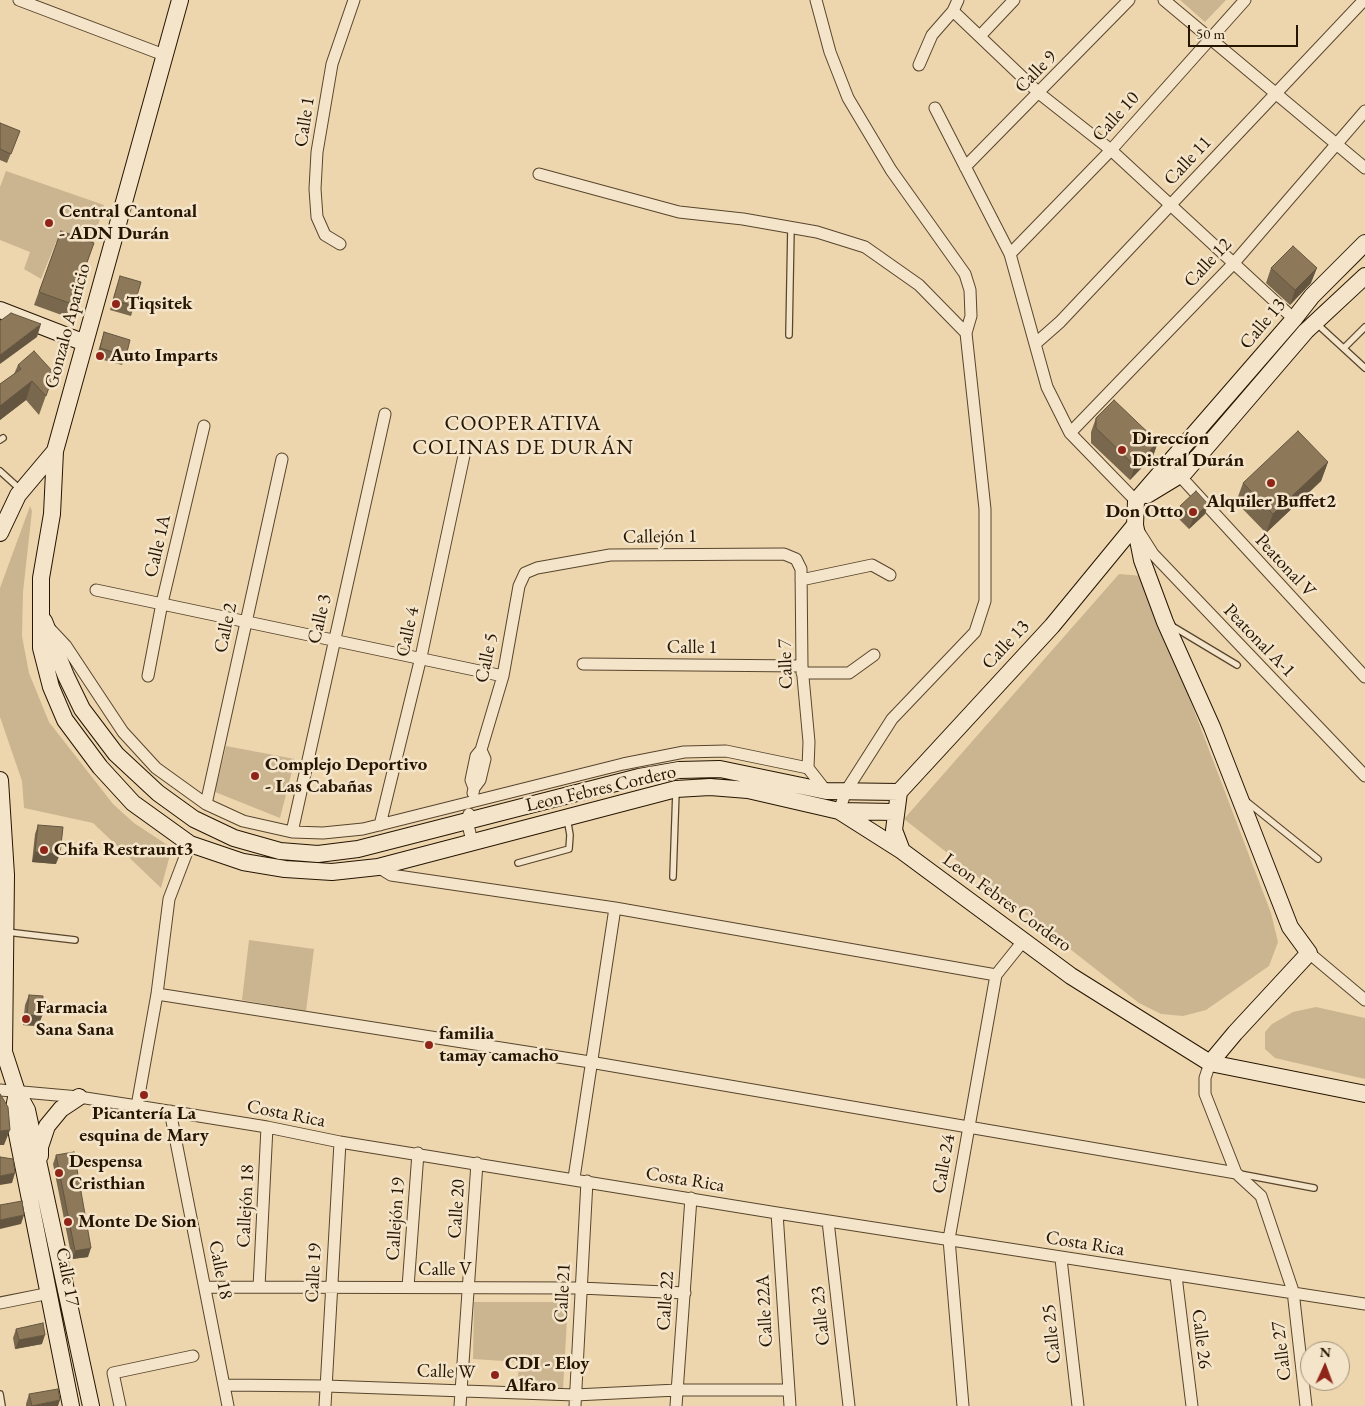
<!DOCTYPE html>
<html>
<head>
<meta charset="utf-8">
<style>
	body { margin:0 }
	#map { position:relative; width:1365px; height:1406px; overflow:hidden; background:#edd6ae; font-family:"EB Garamond",serif }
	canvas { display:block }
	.north { position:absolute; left:1300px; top:1341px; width:50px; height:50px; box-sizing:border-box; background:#f3e4ca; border:1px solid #a19179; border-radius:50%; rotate:2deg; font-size:14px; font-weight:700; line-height:20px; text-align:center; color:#261500 }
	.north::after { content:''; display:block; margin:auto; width:18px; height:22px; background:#8f2418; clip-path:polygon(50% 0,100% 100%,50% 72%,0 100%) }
	.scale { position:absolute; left:1188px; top:25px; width:110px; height:22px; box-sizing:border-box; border:2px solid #261500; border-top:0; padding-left:6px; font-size:15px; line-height:18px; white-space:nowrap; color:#261500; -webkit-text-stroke:4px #f3e4ca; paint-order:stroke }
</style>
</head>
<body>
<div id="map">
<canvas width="1365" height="1406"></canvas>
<div class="north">N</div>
<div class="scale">50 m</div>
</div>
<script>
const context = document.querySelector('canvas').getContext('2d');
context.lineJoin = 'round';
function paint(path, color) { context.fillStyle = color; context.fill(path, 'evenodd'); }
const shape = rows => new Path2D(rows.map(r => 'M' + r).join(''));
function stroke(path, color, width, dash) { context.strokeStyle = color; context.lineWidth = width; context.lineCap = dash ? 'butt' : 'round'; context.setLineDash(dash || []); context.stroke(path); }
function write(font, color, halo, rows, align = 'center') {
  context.font = font + ' "EB Garamond",serif'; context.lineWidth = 5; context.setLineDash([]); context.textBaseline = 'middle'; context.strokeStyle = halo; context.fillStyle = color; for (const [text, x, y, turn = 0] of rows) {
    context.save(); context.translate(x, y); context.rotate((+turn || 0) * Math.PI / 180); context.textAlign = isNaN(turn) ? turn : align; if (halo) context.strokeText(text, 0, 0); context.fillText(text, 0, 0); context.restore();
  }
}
paint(shape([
	[1180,0,1226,0,1205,22],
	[6,171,104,205,90,253,56,242,41,279,24,269,30,252,0,240,0,187],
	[30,506,32,511,23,592,22,636,29,673,49,722,113,804,134,823,172,848,161,888,93,823,24,808,22,781,0,717,0,588],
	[1119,574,1143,576,1271,913,1278,942,1269,966,1206,1010,1183,1016,1161,1014,1139,1003,904,819],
	[226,746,295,759,280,818,215,792],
	[249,940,314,949,306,1011,242,1000],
	[1316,1007,1365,1018,1365,1079,1275,1058,1265,1049,1265,1032,1272,1024,1293,1012],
	[474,1302,568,1302,563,1389,517,1390,519,1362,473,1359]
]), '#cbb590');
const lane = shape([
	[1316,323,1365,368],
	[789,335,791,227],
	[1344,348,1365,327],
	[0,440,3,438],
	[0,471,21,490],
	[1172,626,1237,665],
	[1246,801,1318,859],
	[518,863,569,849,570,835,567,818],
	[673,877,676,791],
	[7,932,75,940],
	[1240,1174,1314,1188],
	[0,1394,2,1406]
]);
const street = shape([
	[19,0,164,55],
	[816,0,830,52,848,98,891,170,965,274,970,290,971,316,966,333,985,509,985,601,975,632,892,719,846,791,839,811],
	[1164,0,1365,168],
	[953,11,1040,94,1111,150,1294,319],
	[980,36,1014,0],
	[919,65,932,35,953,11,958,0],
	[935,108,1010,254,1047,387,1070,433,1136,501],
	[965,167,1129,0],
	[539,174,679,212,743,219,817,232,865,247,919,285,966,333],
	[340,244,325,235,317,217,315,189,317,152,332,64,354,0],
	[1010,254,1111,150,1245,0],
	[1035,344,1060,322,1364,0],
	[1070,433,1233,264,1365,111],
	[1180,476,1365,677],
	[1139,532,1153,554,1365,776],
	[801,580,872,565,890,575],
	[96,590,503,676],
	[51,630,66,646,123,732,156,768,206,804,243,821,292,832,323,833,363,829,623,764,684,752,726,751,808,768,826,791],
	[583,664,802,666],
	[802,673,849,673,874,655],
	[148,676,162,603,204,426],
	[474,788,471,780,476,756,481,750,503,676,519,586,525,573,537,568,610,555,784,554,796,559,801,569,802,666,809,742,808,768],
	[473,793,474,788,480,780,485,759,481,750],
	[206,804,282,459],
	[469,814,467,821,472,841],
	[380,825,421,657,466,446],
	[292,832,385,414],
	[378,867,391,875,615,908,996,975],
	[1309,953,1365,1000],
	[157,994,590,1062,1236,1173],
	[1210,1063,1205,1078,1205,1094,1236,1173,1261,1196,1293,1291,1306,1406],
	[0,1090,79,1097,137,1106,267,1127,340,1142,777,1213,1365,1304],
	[137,1106,157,994,169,899,190,844],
	[170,1111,228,1406],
	[574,1178,615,908],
	[777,1213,790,1406],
	[828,1221,849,1406],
	[1061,1259,1078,1406],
	[1176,1276,1192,1406],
	[206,1287,581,1288,685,1293],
	[259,1287,267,1127],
	[408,1287,418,1153],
	[0,1303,50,1293],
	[224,1385,326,1386,575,1395,677,1390,787,1390],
	[120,1406,113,1373,193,1356],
	[325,1406,340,1142],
	[460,1406,477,1163],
	[575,1406,587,1181],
	[676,1406,691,1198],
	[963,1406,949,1239,996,975,1024,940]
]);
const secondary = shape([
	[0,310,85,343],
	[55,451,52,514,41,578,41,648,51,687,65,720,100,767,133,803,190,844,243,862,285,869,332,872,378,867,676,789,710,787,748,790,839,811,894,812],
	[1147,495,1185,472,1306,331,1365,276],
	[1135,525,1052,626,899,792,894,830,902,851,1071,976,1210,1063,1365,1094],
	[0,533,18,495,55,451,180,0],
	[44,621,66,676,82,709,116,754,158,793,194,819,234,838,280,851,318,854,358,849,639,777,679,770,720,769,826,791,899,792],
	[0,780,6,875,4,1052,17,1092,27,1110,91,1406],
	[839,811,902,851],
	[1210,1063,1235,1033,1309,953,1290,927,1212,727,1165,622,1142,560,1135,525,1136,501,1294,319,1312,296,1365,243],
	[17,1092,13,1114,71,1406],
	[40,1156,40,1147,47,1126,61,1109,79,1097]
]);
stroke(lane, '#58452c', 8);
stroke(street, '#58452c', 13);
stroke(secondary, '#261500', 18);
stroke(lane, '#f3e4ca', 5.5);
stroke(street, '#f3e4ca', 11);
stroke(secondary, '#f3e4ca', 16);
paint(shape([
	[0,123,20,131,7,163,0,160],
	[61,231,94,243,67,317,34,305],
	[1271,268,1311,283,1290,305,1266,283],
	[120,276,134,306,131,316,110,310],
	[104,332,126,356,122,365,96,358],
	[18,365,54,373,39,415,26,400,0,420,0,384,14,374],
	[1096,418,1158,442,1153,456,1130,480,1091,443,1091,432],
	[1328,462,1321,481,1266,533,1236,502,1243,483],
	[1208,504,1205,514,1189,529,1176,516,1180,506],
	[38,825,56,864,32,862,35,834],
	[29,995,42,1016,38,1026,23,1025,25,1005],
	[56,1155,88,1257,72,1259,53,1164],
	[16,1329,42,1344,15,1349,13,1338],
	[29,1394,58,1406,26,1406,26,1404]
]), '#79684d');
paint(shape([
	[1317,268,1311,283,1290,305,1295,290],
	[41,324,37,337,0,364,0,355],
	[32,381,26,400,0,420,0,406],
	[1158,442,1153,456,1130,480,1135,466],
	[1328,462,1321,481,1266,533,1273,514],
	[1208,504,1205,514,1189,529,1193,519],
	[35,852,60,854,56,864,32,862],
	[27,1015,42,1016,38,1026,23,1025],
	[10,1130,4,1145,0,1145,0,1131],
	[15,1173,12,1183,0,1185,0,1176],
	[24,1215,21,1224,0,1229,0,1220],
	[91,1248,88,1257,72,1259,75,1251],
	[45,1335,42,1344,15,1349,19,1340],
	[60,1400,58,1406,32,1406]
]), '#63553f');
const building = shape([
	[0,123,20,131,11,154,0,149,0,123],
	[61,231,94,243,72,304,39,292,61,231],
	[1293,246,1317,268,1295,290,1271,268,1293,246],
	[120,276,141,282,134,306,113,300,120,276],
	[11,313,41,324,0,355,0,321,11,313],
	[104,332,130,340,126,356,100,348,104,332],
	[34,351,54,373,46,396,32,381,0,406,0,384,21,369,18,365,34,351],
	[1114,400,1158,442,1135,466,1096,428,1096,418,1114,400],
	[1298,431,1328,462,1273,514,1243,483,1298,431],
	[1196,491,1208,504,1193,519,1180,506,1196,491],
	[38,825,63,827,60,854,35,852,38,825],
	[29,995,43,996,42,1016,27,1015,29,995],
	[0,1094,2,1097,8,1107,10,1130,0,1131,0,1094],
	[74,1152,91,1248,75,1251,56,1155,74,1152],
	[0,1157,13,1159,15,1173,0,1176,0,1157],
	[22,1201,24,1215,0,1220,0,1205,22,1201],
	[43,1323,45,1335,19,1340,16,1329,43,1323],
	[58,1389,60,1400,32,1406,29,1394,58,1389]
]);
paint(building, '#8d795a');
stroke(building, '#63553f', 1);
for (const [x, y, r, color] of [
	[49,223,5,"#8f2418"],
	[116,304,5,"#8f2418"],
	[100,356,5,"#8f2418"],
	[1122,450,5,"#8f2418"],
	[1271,483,5,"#8f2418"],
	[1193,512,5,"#8f2418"],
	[255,776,5,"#8f2418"],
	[44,850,5,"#8f2418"],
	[26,1019,5,"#8f2418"],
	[429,1045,5,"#8f2418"],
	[144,1095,5,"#8f2418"],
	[59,1173,5,"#8f2418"],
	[68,1222,5,"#8f2418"],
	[495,1375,5,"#8f2418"]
]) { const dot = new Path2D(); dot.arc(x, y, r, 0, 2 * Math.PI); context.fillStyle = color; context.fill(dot); stroke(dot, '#f3e4ca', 2); }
write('19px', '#261500', '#f3e4ca', [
	["Calle 9",1036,72,-46],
	["Calle 10",1116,117,-48],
	["Calle 1",305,122,-81],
	["Calle 11",1188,161,-47],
	["Calle 12",1208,263,-47],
	["Calle 13",1263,324,-50],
	["Gonzalo Aparicio",68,326,-75],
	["Callejón 1",660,537,-1],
	["Calle 1A",158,546,-77],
	["Peatonal V",1285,566,47],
	["Calle 3",320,619,-77],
	["Calle 2",226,628,-78],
	["Calle 4",408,632,-78],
	["Peatonal A-1",1259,641,46],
	["Calle 13",1006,645,-47],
	["Calle 1",692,648],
	["Calle 5",487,658,-78],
	["Calle 7",786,664,-92],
	["Leon Febres Cordero",601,789,-13],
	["Leon Febres Cordero",1007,903,36],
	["Costa Rica",286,1114,11],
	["Calle 24",944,1164,-80],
	["Costa Rica",685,1180,9],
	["Callejón 18",246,1206,-87],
	["Calle 20",457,1209,-86],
	["Callejón 19",396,1219,-86],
	["Costa Rica",1085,1244,9],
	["Calle 18",220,1270,79],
	["Calle V",445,1270],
	["Calle 19",314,1273,-87],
	["Calle 17",67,1277,79],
	["Calle 21",563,1293,-87],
	["Calle 22",666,1301,-86],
	["Calle 22A",765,1311,-93],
	["Calle 23",821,1316,-96],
	["Calle 25",1052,1334,-96],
	["Calle 26",1201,1339,83],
	["Calle 27",1282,1351,-97],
	["Calle W",446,1372,2]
]);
write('bold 19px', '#261500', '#f3e4ca', [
	["Central Cantonal",59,212],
	["- ADN Durán",59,234],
	["Tiqsitek",126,304],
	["Auto Imparts",110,356],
	["Direccíon",1132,439],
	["Distral Durán",1132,461],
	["Alquiler Buffet2",1271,502,"center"],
	["Don Otto",1183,512,"right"],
	["Complejo Deportivo",265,765],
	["- Las Cabañas",265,787],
	["Chifa Restraunt3",54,850],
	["Farmacia",36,1008],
	["Sana Sana",36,1030],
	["familia",439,1034],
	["tamay camacho",439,1056],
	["Picantería La",144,1114,"center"],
	["esquina de Mary",144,1136,"center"],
	["Despensa",69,1162],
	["Cristhian",69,1184],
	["Monte De Sion",78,1222],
	["CDI - Eloy",505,1364],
	["Alfaro",505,1386]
], 'left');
context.letterSpacing = '1px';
write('21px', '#261500', '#f3e4ca', [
	["COOPERATIVA",523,424],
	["COLINAS DE DURÁN",523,448]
]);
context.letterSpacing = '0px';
</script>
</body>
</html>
